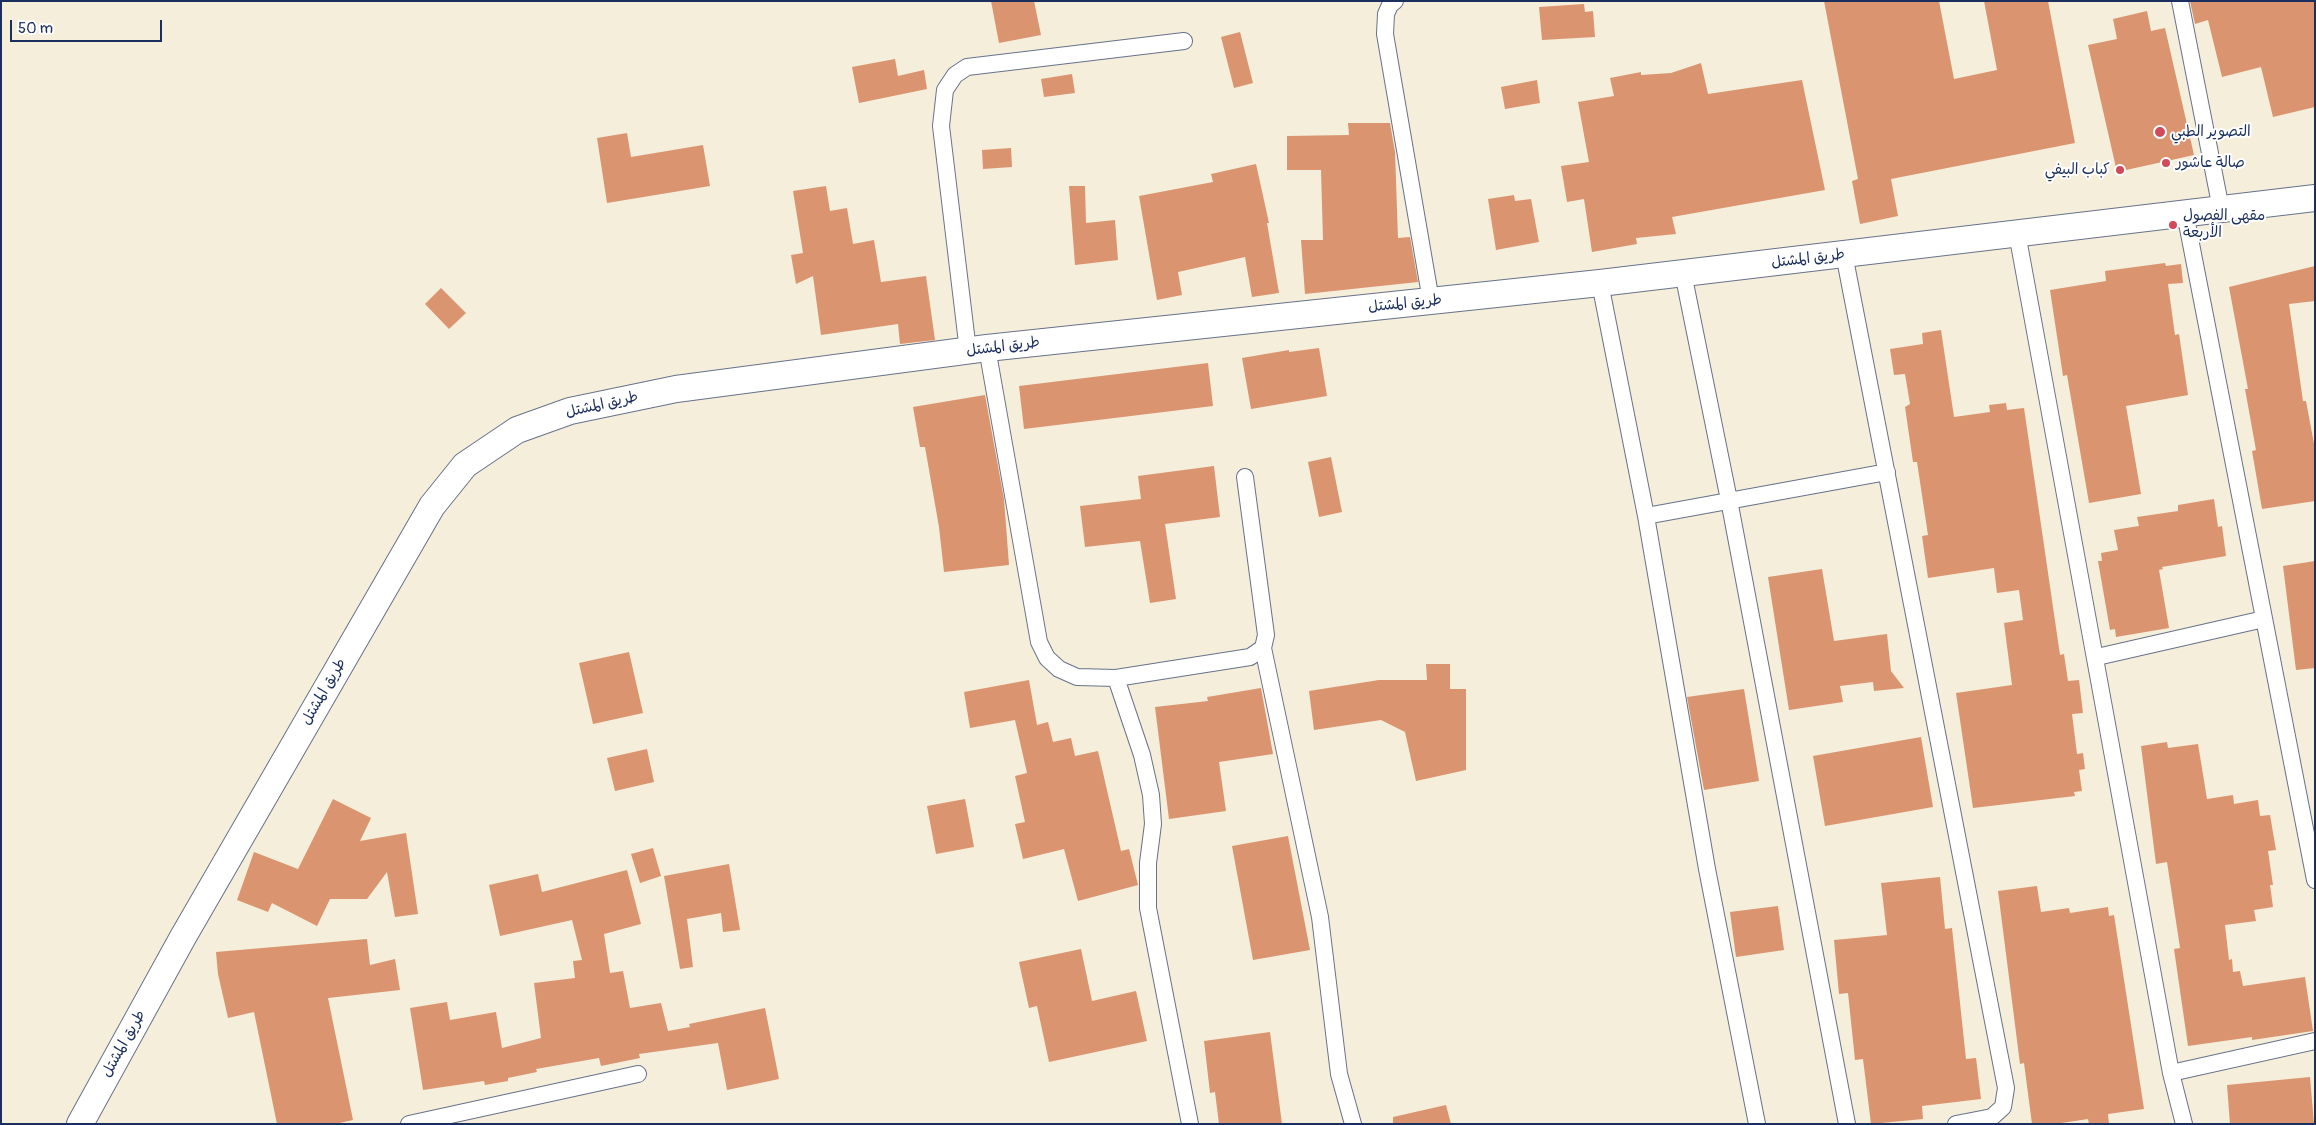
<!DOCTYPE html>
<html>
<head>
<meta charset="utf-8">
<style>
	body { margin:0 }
	#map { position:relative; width:2316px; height:1125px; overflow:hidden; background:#f5eedb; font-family:Pangolin,sans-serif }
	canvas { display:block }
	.frame { position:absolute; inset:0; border:2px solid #1b2f5e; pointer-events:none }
	.scale { position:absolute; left:10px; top:20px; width:152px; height:22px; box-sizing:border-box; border:2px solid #1b2f5e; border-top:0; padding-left:6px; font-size:15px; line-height:18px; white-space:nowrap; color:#1b2f5e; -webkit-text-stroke:4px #fff; paint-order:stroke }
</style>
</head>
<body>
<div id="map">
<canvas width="2316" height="1125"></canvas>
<div class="frame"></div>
<div class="scale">50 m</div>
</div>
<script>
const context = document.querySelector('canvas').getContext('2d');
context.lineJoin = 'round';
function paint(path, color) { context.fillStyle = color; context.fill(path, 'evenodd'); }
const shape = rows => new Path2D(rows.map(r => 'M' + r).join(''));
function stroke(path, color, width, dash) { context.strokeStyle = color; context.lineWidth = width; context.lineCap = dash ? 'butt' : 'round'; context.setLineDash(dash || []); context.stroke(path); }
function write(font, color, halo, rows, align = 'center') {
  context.font = font + ' Pangolin,"Playpen Sans Arabic",sans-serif'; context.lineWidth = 4; context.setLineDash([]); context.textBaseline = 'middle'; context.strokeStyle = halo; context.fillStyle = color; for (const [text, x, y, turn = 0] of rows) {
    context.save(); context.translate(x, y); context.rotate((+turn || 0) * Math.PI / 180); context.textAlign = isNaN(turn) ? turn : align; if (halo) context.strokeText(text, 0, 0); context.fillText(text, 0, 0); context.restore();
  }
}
paint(shape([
	[991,1,1034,1,1041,35,999,43],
	[1824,1,1939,1,1954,79,1997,70,1984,1,2048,1,2075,143,1891,179,1898,216,1860,224,1852,181,1858,179],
	[2190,1,2315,1,2315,107,2273,117,2261,67,2222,77,2208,20,2195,24],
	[1584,4,1585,12,1593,11,1595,37,1542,40,1539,7],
	[2147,11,2151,31,2165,28,2194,155,2117,172,2088,45,2117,39,2113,19],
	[1240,32,1253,83,1234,88,1221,37],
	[895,59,898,76,924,70,927,89,859,103,852,67],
	[1701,63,1708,94,1802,80,1825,190,1672,217,1676,234,1636,238,1637,244,1592,252,1584,199,1567,202,1561,166,1589,162,1578,102,1614,96,1610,78,1641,72,1641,75,1671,73],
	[1072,74,1075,93,1044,97,1041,79],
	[1537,80,1540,103,1505,109,1501,87],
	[1348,123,1390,123,1395,152,1398,238,1410,237,1418,282,1305,294,1301,240,1323,240,1321,170,1287,170,1287,136,1349,135],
	[627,133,631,157,703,145,710,186,607,203,597,138],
	[1011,148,1012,167,983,169,982,150],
	[1256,164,1269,223,1267,223,1279,293,1252,297,1245,257,1178,272,1182,295,1157,300,1139,196,1213,182,1211,174],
	[826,186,830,211,847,208,853,244,874,240,881,282,926,276,935,340,900,344,898,324,821,335,813,276,796,284,791,255,803,253,793,191],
	[1069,186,1085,186,1086,223,1115,220,1118,260,1075,265],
	[1514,195,1515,201,1531,199,1539,242,1496,250,1488,199],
	[2165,263,2166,266,2181,264,2183,283,2168,284,2175,335,2179,334,2188,395,2126,406,2141,494,2089,503,2067,375,2063,376,2050,290,2106,281,2105,271],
	[2315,266,2315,301,2289,304,2303,401,2306,401,2315,449,2315,501,2262,509,2252,451,2256,450,2245,389,2248,389,2229,287],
	[441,288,466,313,449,329,425,304],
	[1941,330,1954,417,1990,412,1989,405,2006,403,2007,410,2024,408,2060,655,2064,654,2068,681,2079,680,2083,713,2072,714,2077,754,2083,753,2085,769,2079,770,2082,791,2074,792,2075,796,1973,808,1956,693,2012,685,2004,623,2023,620,2019,590,1997,593,1994,568,1928,578,1922,536,1928,535,1917,462,1913,462,1905,407,1910,404,1905,374,1894,375,1890,349,1923,344,1922,333],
	[1319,348,1327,396,1251,409,1242,358,1289,350,1289,352],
	[1208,363,1213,406,1024,429,1019,386],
	[985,395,1004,499,1009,565,944,572,939,527,925,447,920,447,913,407],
	[1331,457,1342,512,1319,517,1308,462],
	[1214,466,1220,517,1165,524,1176,599,1150,603,1140,541,1085,547,1080,506,1141,499,1138,476],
	[2214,499,2218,527,2222,526,2226,556,2162,567,2163,569,2159,570,2169,628,2116,637,2115,629,2110,630,2098,561,2102,561,2101,553,2118,550,2114,530,2139,526,2137,517,2178,511,2178,505],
	[2315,561,2315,668,2296,670,2283,566],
	[1822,569,1834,641,1887,634,1891,671,1904,688,1874,691,1873,682,1840,686,1843,702,1789,710,1768,577],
	[629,652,643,713,593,724,579,663],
	[1426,664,1450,664,1450,689,1466,689,1466,770,1416,781,1405,732,1381,720,1314,730,1309,691,1379,680,1427,680],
	[1029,680,1037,725,1048,722,1053,742,1071,738,1075,756,1098,751,1121,851,1129,849,1138,885,1078,901,1064,849,1023,859,1015,824,1025,822,1015,776,1027,773,1015,720,970,728,964,692],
	[1261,688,1273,754,1219,762,1226,811,1169,819,1155,707,1208,701,1207,697],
	[1744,689,1759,781,1704,790,1687,697],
	[1921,737,1933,807,1825,826,1813,756],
	[2167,742,2168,748,2198,744,2207,799,2233,795,2234,804,2258,800,2260,816,2270,815,2276,850,2268,851,2273,885,2270,885,2273,907,2254,910,2256,921,2225,925,2229,960,2232,959,2233,972,2240,971,2243,986,2305,977,2313,1031,2252,1040,2252,1037,2188,1046,2174,949,2180,948,2167,862,2156,864,2141,746],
	[647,749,654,782,615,791,607,758],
	[333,799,371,818,360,841,406,833,418,914,395,917,387,872,367,899,330,899,317,926,272,903,268,912,237,900,254,852,298,869],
	[965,799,974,847,936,854,927,806],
	[1288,836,1310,950,1253,960,1232,846],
	[653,848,661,876,640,883,631,854],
	[729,864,740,930,723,932,721,913,687,919,693,967,680,969,664,876],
	[627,870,641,924,604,934,610,973,623,971,630,1008,661,1003,668,1031,690,1027,689,1024,765,1008,779,1079,727,1090,718,1043,639,1054,640,1058,601,1066,599,1058,536,1069,537,1072,508,1078,508,1081,485,1085,484,1081,423,1090,410,1008,447,1002,450,1020,496,1012,502,1048,541,1038,534,983,575,978,573,961,582,960,572,920,500,936,489,885,538,874,542,892],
	[1940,877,1945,929,1952,928,1966,1059,1976,1058,1981,1099,1922,1106,1923,1119,1871,1124,1863,1059,1855,1060,1848,993,1839,994,1834,940,1887,935,1881,883],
	[2037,886,2041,912,2069,908,2070,913,2108,907,2109,916,2114,915,2144,1109,2108,1114,2109,1124,2089,1124,2088,1119,2055,1124,2032,1124,2024,1063,2020,1064,1998,891],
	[1778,906,1784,950,1736,957,1730,912],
	[367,939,370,965,395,959,400,990,328,998,353,1120,335,1124,277,1124,254,1012,228,1018,218,974,216,952],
	[1081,949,1092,1001,1136,991,1147,1041,1049,1062,1037,1006,1029,1008,1019,962],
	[1270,1032,1282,1124,1219,1124,1215,1092,1210,1093,1204,1041],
	[2310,1077,2314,1124,2230,1124,2227,1085],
	[1446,1105,1451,1124,1393,1124,1393,1117]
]), '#da946f');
const minor = shape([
	[1395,1,1390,5,1386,14,1385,34,1431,301],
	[2180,1,2221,209],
	[2185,213,2315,880],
	[2017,233,2171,1073,2184,1124],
	[1844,254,2006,1088,2003,1107,1992,1117,1956,1124],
	[1683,273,1729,500,1847,1124],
	[1600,283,1646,516,1707,869,1757,1124],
	[987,348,1039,642,1047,658,1059,669,1077,677,1116,678,1250,657,1263,648,1266,635,1245,477],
	[968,351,941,126,945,90,955,75,967,67,1184,41],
	[1646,516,1887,472],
	[1263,648,1320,917,1339,1074,1353,1124],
	[2097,657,2264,619],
	[1116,678,1142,755,1151,795,1153,824,1148,863,1148,908,1190,1124],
	[2171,1073,2315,1041],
	[409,1124,638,1074]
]);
const primary = shape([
	[80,1124,183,937,432,506,465,465,517,430,570,411,676,389,987,348,1600,283,2315,198]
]);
stroke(minor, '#67728a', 18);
stroke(primary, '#67728a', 28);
stroke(minor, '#fff', 16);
stroke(primary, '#fff', 26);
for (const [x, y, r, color] of [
	[2160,132,6,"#d1495b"],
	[2166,163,5,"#d1495b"],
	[2120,170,5,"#d1495b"],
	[2173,225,5,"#d1495b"]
]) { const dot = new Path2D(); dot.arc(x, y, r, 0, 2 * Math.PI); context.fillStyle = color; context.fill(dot); stroke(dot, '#fff', 2); }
write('15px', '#1b2f5e', '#fff', [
	["التصوير الطبي",2171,132],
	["صالة عاشور",2176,163],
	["كباب البيفي",2110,170,"right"],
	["مقهى الفصول",2183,216],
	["الأربعة",2183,233]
], 'left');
write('15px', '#1b2f5e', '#fff', [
	["طريق المشتل",1808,259,-7],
	["طريق المشتل",1405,304,-6],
	["طريق المشتل",1003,347,-7],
	["طريق المشتل",602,405,-13],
	["طريق المشتل",324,692,-60],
	["طريق المشتل",124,1044,-61]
]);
</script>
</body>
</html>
